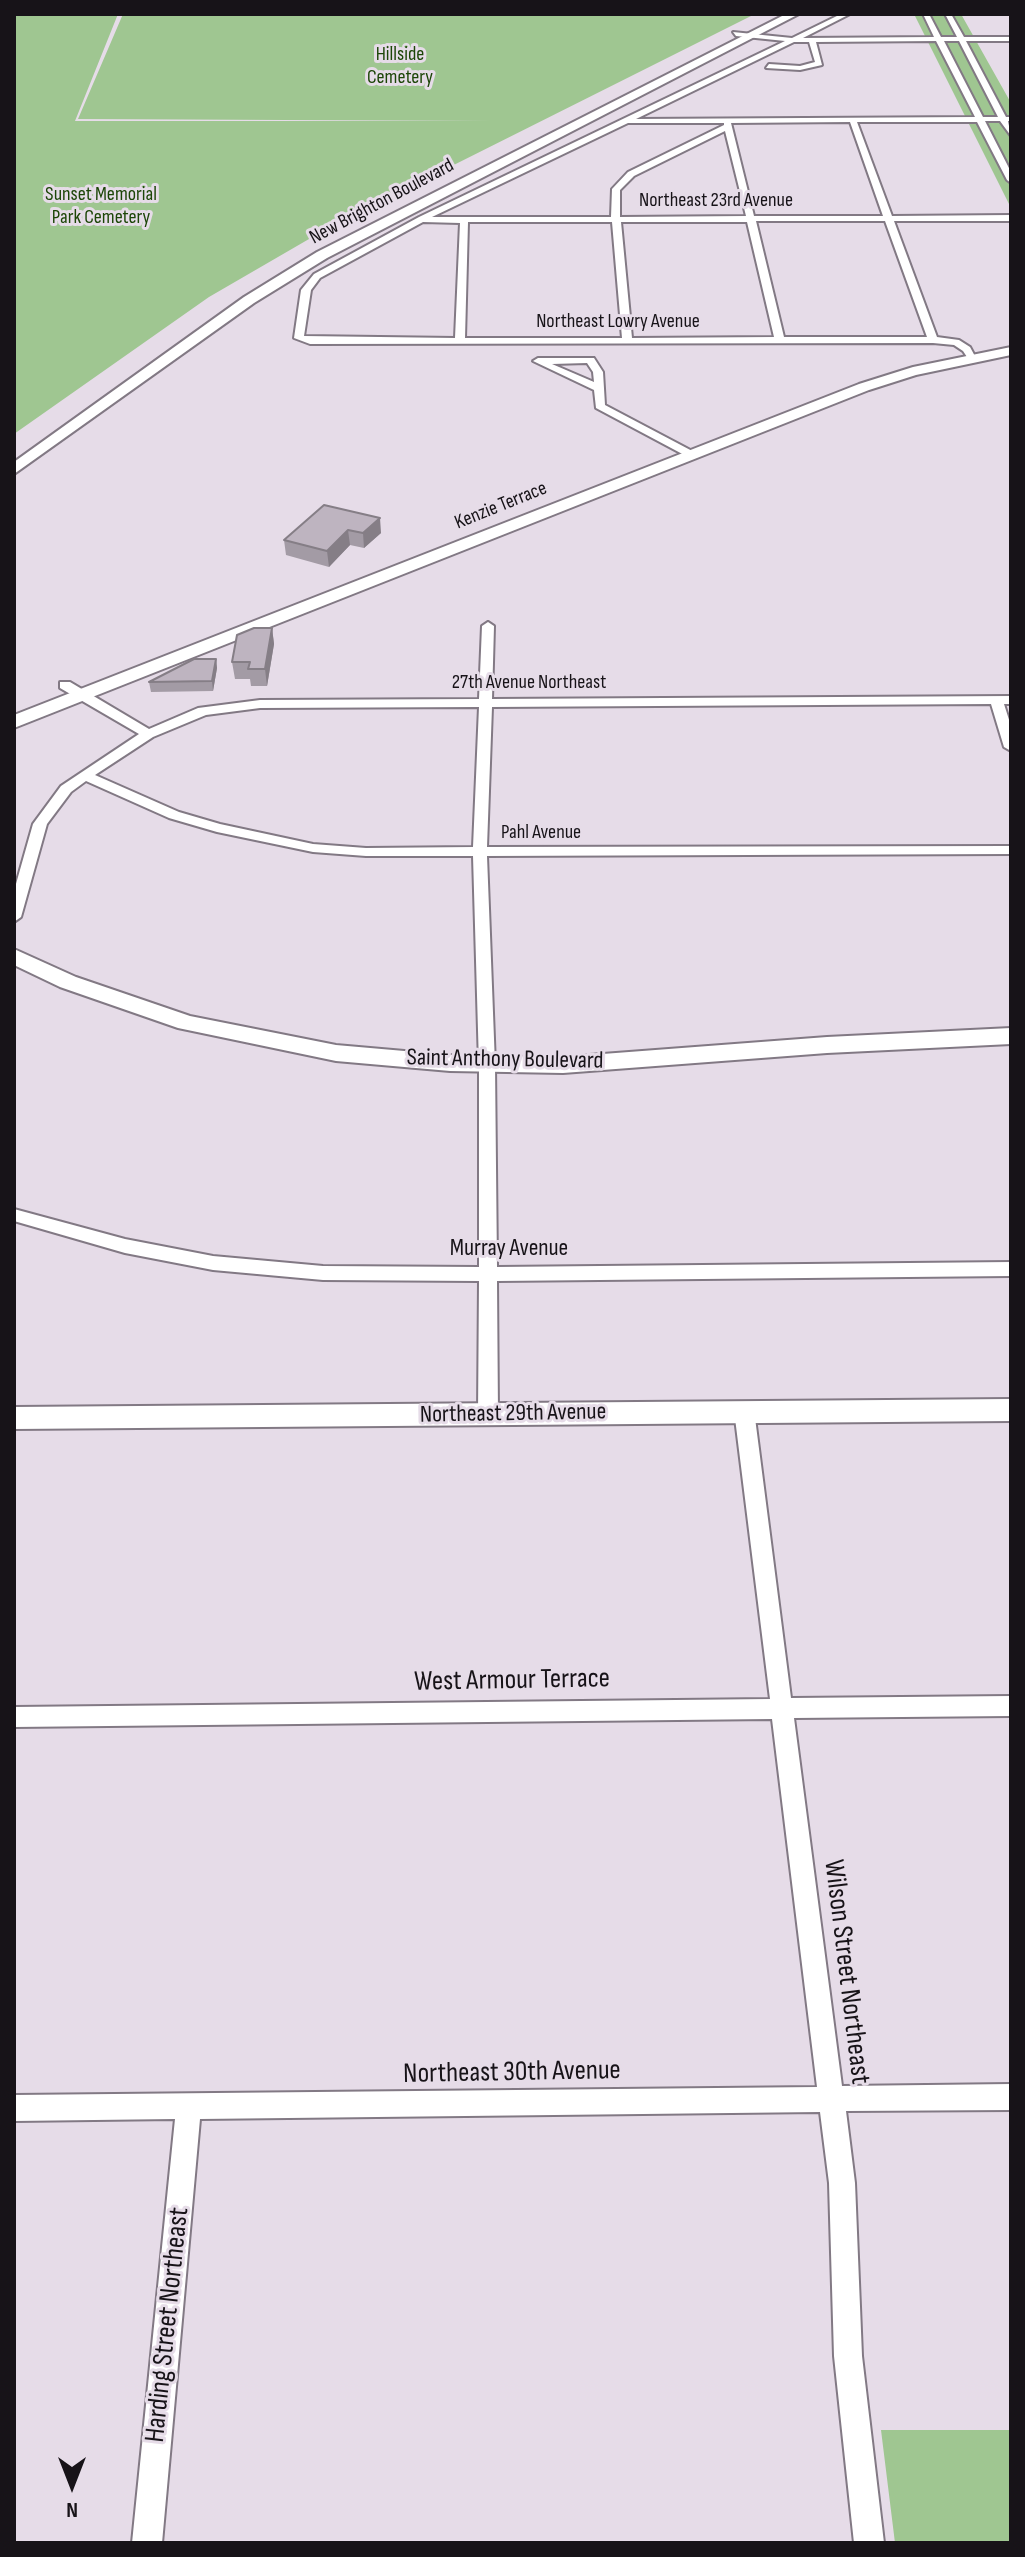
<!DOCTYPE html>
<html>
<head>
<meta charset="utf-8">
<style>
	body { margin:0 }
	#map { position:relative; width:1025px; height:2557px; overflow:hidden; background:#e6dce8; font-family:"Sofia Sans Condensed",sans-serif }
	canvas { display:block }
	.frame { position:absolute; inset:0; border:16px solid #171318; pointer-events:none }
	.north { position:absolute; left:32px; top:2445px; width:80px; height:80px; -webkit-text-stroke:6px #e6dce8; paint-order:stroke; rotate:180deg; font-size:22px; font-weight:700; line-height:32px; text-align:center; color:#171318 }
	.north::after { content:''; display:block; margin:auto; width:28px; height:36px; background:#171318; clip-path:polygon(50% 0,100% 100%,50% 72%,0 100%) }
</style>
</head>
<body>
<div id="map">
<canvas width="1025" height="2557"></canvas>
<div class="frame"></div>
<div class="north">N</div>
</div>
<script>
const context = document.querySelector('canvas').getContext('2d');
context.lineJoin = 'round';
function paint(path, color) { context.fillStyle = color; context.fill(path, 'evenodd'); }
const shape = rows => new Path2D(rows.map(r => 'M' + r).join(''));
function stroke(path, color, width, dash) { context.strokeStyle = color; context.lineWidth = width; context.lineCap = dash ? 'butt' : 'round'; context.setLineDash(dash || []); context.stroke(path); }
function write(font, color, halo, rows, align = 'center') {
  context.font = font + ' "Sofia Sans Condensed",sans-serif'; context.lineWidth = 6; context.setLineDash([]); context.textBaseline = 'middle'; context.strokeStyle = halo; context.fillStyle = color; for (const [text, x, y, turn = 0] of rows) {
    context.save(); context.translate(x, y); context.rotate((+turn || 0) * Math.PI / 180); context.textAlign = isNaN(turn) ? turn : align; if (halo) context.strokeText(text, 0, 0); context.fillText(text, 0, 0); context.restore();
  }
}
paint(shape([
	[14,14,118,14,75,121,491,121,78,119,123,14,755,14,328,228,209,297,14,434],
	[914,14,961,14,1011,103,1011,208],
	[881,2430,1011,2430,1011,2543,895,2543]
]), '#9fc691');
const street = shape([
	[841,14,850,14,803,38,934,37,923,14,929,14,941,37,957,37,945,14,951,14,964,37,1011,37,1011,41,966,41,1006,117,1011,117,1011,121,1008,121,1011,136,1000,121,985,121,1011,172,1011,183,1007,180,977,122,857,122,892,216,1011,215,1011,221,894,221,937,337,959,340,970,347,977,360,969,360,963,351,954,345,933,343,310,344,294,338,301,290,314,274,419,217,785,41,736,36,733,32,792,38,841,14],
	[936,41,975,117,636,119,794,42,809,42,815,62,800,66,769,64,766,68,800,70,822,65,816,42,936,41],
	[944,41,959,41,998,117,983,117,944,41],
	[850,122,883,216,754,216,731,123,850,122],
	[628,123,724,123,724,125,628,172,612,189,611,217,432,217,628,123],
	[725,131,746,216,620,217,620,190,634,176,725,131],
	[756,221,885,221,927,337,784,337,756,221],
	[423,222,460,223,455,338,304,336,311,290,320,278,423,222],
	[468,222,612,222,622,338,465,338,468,222],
	[621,222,747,222,774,337,632,338,621,222],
	[594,358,603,372,605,405,696,453,696,457,688,457,596,408,594,390,533,361,538,358,594,358],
	[587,363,593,372,594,382,552,364,587,363],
	[488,622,494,626,492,699,1011,696,1011,704,1004,704,1011,726,1011,751,1004,747,991,704,492,707,487,847,1011,846,1011,854,487,856,495,1065,497,1267,1011,1262,1011,1276,497,1281,498,1415,495,1421,488,1423,481,1421,478,1415,479,1281,323,1280,213,1270,125,1253,14,1221,14,1209,125,1239,213,1256,323,1266,479,1267,479,1065,473,856,366,856,313,852,217,832,169,818,86,781,71,792,47,824,21,917,14,922,14,891,33,824,61,786,139,734,60,688,60,682,70,682,149,729,198,708,260,700,479,699,482,626,488,622],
	[479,707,473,847,366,848,313,844,220,824,179,812,95,775,153,737,206,715,260,708,479,707],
	[744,1402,751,1404,754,1410,791,1698,1011,1696,1011,1716,794,1718,842,2086,1011,2084,1011,2110,846,2111,855,2183,862,2356,884,2543,854,2543,834,2356,829,2183,820,2112,200,2119,162,2543,132,2543,175,2119,14,2121,14,2095,817,2087,772,1719,14,1727,14,1707,770,1699,734,1410,737,1404,744,1402]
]);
const secondary = shape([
	[786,14,799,14,327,258,254,303,14,474,14,462,244,297,317,252,786,14],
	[1011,347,1011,355,916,375,869,390,14,728,14,715,859,384,913,367,1011,347],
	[14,949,76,977,190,1016,336,1045,450,1055,563,1057,827,1037,1011,1028,1011,1044,827,1053,563,1073,450,1071,336,1061,178,1028,60,987,14,965,14,949],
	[1011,1399,1011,1421,14,1429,14,1407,1011,1399]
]);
stroke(street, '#827984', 4);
stroke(secondary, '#827984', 4);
paint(street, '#fff');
paint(secondary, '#fff');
paint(shape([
	[324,505,381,533,364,548,350,545,329,567,286,555,284,540],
	[272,628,274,644,267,686,251,686,250,679,235,679,232,662],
	[216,659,217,668,213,691,151,692,149,682]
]), '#a39ba5');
paint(shape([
	[380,518,381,533,364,548,363,533],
	[348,530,350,545,329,567,327,551],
	[272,628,274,644,267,686,265,669],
	[216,659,217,668,213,691,212,681]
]), '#857e86');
const building = shape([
	[324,505,380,518,363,533,348,530,327,551,284,540,324,505],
	[254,628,272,628,265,669,248,669,250,662,232,662,237,635,254,628],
	[194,659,216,659,212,681,149,682,194,659]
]);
paint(building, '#beb4c0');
stroke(building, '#857e86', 2);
write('20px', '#1c4607', '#e6dce8', [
	["Hillside",400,55],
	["Cemetery",400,78],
	["Sunset Memorial",101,195],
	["Park Cemetery",101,218]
]);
write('20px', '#171318', '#e6dce8', [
	["Northeast 23rd Avenue",716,201],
	["New Brighton Boulevard",382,202,-28],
	["Northeast Lowry Avenue",618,322],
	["Kenzie Terrace",501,506,-22],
	["27th Avenue Northeast",529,683],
	["Pahl Avenue",541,833]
]);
write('24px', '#171318', '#e6dce8', [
	["Saint Anthony Boulevard",505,1060,1],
	["Murray Avenue",509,1249],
	["Northeast 29th Avenue",513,1414,-1]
]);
write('28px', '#171318', '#e6dce8', [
	["West Armour Terrace",512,1681,-1],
	["Wilson Street Northeast",846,1972,83],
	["Northeast 30th Avenue",512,2073,-1],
	["Harding Street Northeast",168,2325,-84]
]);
</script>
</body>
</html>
